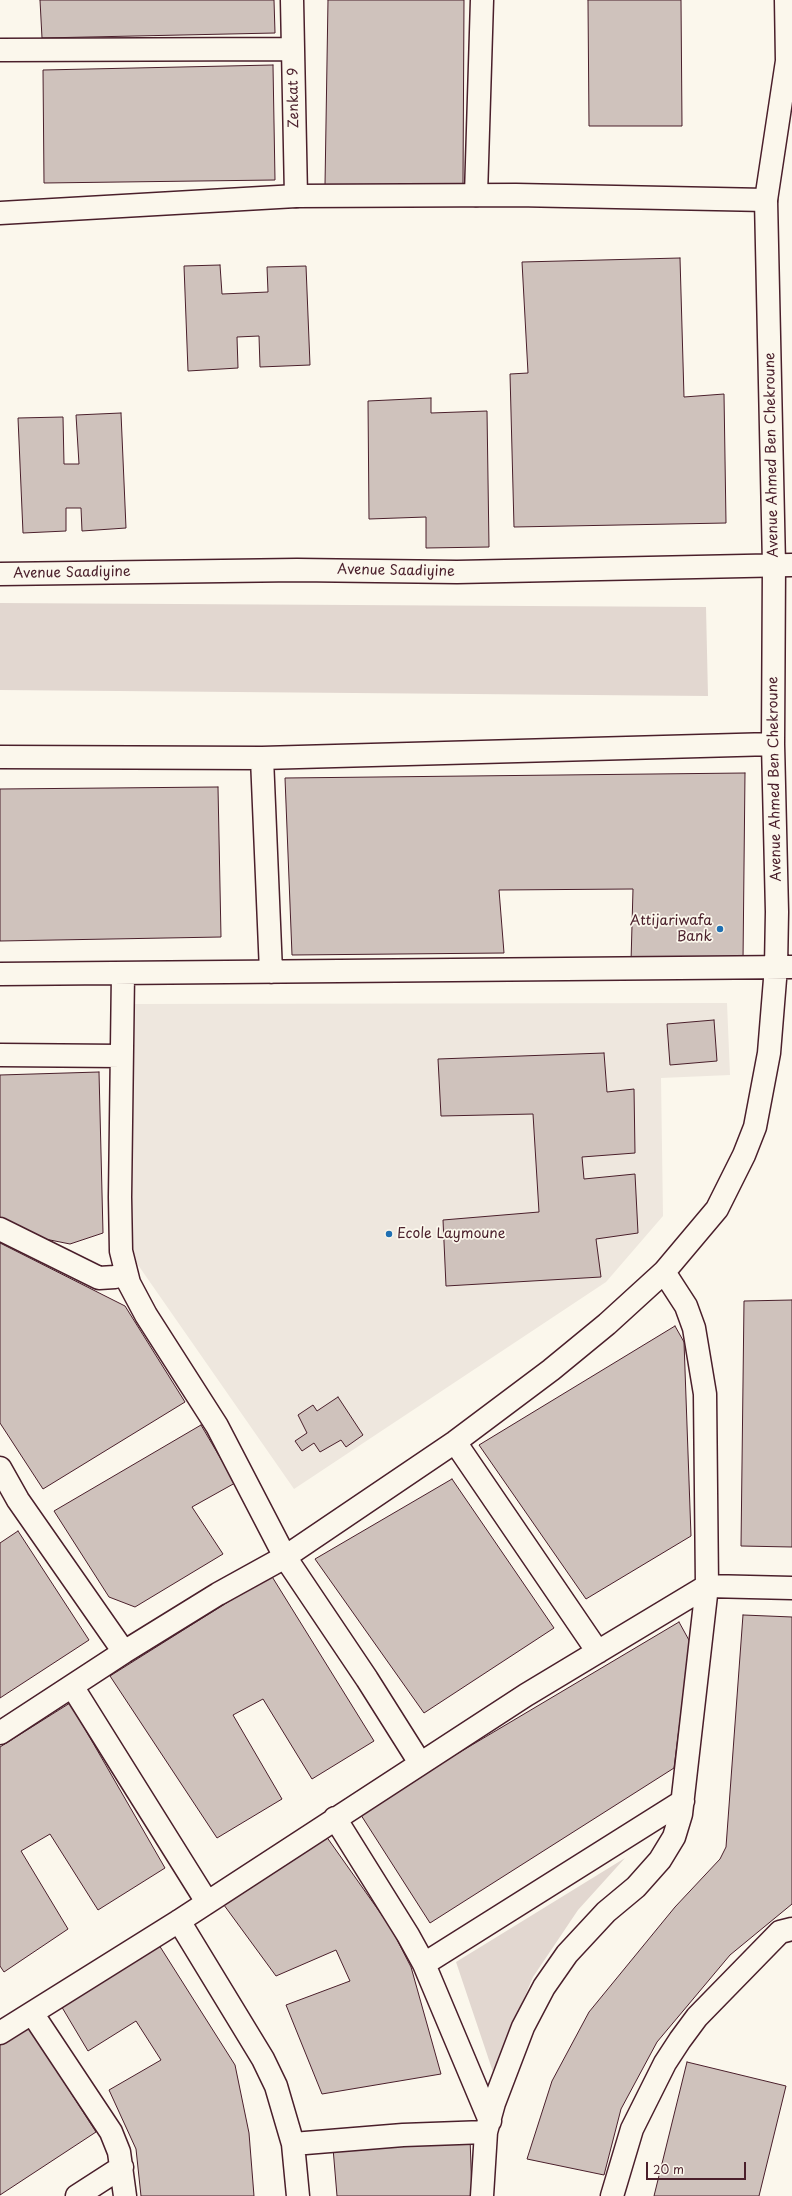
<!DOCTYPE html>
<html>
<head>
<meta charset="utf-8">
<style>
	body { margin:0 }
	#map { position:relative; width:792px; height:2196px; overflow:hidden; background:#fbf7ec; font-family:"Playpen Sans",sans-serif }
	canvas { display:block }
	.scale { position:absolute; left:646px; top:2162px; width:100px; height:18px; box-sizing:border-box; border:2px solid #4a1f2b; border-top:0; padding-left:5px; font-size:12px; line-height:14px; white-space:nowrap; color:#4a1f2b; -webkit-text-stroke:3px #fbf7ec; paint-order:stroke }
</style>
</head>
<body>
<div id="map">
<canvas width="792" height="2196"></canvas>
<div class="scale">20 m</div>
</div>
<script>
const context = document.querySelector('canvas').getContext('2d');
context.lineJoin = 'round';
function paint(path, color) { context.fillStyle = color; context.fill(path, 'evenodd'); }
const shape = rows => new Path2D(rows.map(r => 'M' + r).join(''));
function stroke(path, color, width, dash) { context.strokeStyle = color; context.lineWidth = width; context.lineCap = dash ? 'butt' : 'round'; context.setLineDash(dash || []); context.stroke(path); }
function write(font, color, halo, rows, align = 'center') {
  context.font = font + ' "Playpen Sans",sans-serif'; context.lineWidth = 3.5; context.setLineDash([]); context.textBaseline = 'middle'; context.strokeStyle = halo; context.fillStyle = color; for (const [text, x, y, turn = 0] of rows) {
    context.save(); context.translate(x, y); context.rotate((+turn || 0) * Math.PI / 180); context.textAlign = isNaN(turn) ? turn : align; if (halo) context.strokeText(text, 0, 0); context.fillText(text, 0, 0); context.restore();
  }
}
paint(shape([
	[727,1003,730,1075,661,1078,663,1216,606,1282,294,1489,129,1252,134,1004]
]), '#eee7de');
paint(shape([
	[0,603,706,607,708,696,0,690],
	[625,1858,578,1910,533,1977,493,2072,456,1962]
]), '#e2d7d0');
const building = shape([
	[40,0,274,0,275,33,42,38,40,0],
	[328,0,464,0,463,184,325,185,328,0],
	[588,0,681,0,682,126,589,126,588,0],
	[273,65,275,180,44,183,43,70,273,65],
	[680,258,684,397,724,394,726,523,514,527,510,374,528,373,522,262,680,258],
	[220,265,222,294,268,292,267,267,306,266,310,365,260,367,259,336,237,337,238,368,188,371,184,266,220,265],
	[431,398,431,413,487,411,489,547,426,548,426,517,369,519,368,401,431,398],
	[121,413,126,528,82,531,81,508,66,508,66,531,23,533,18,418,63,417,64,464,79,464,76,415,121,413],
	[745,773,743,961,631,962,633,889,499,890,504,953,292,955,285,778,745,773],
	[218,787,221,937,0,941,0,789,218,787],
	[714,1020,717,1061,670,1065,667,1024,714,1020],
	[604,1053,607,1092,634,1089,635,1153,582,1157,584,1179,635,1174,638,1233,596,1239,601,1277,446,1286,443,1220,539,1212,533,1114,441,1116,438,1059,604,1053],
	[99,1072,103,1233,70,1244,40,1238,0,1218,0,1075,99,1072],
	[0,1243,125,1306,185,1402,43,1489,0,1423,0,1243],
	[792,1300,792,1547,741,1546,744,1301,792,1300],
	[675,1326,684,1342,691,1536,586,1599,479,1445,675,1326],
	[338,1397,363,1435,346,1447,341,1440,320,1452,314,1443,302,1451,295,1441,307,1433,298,1415,313,1405,317,1411,338,1397],
	[201,1425,235,1483,192,1507,223,1554,135,1607,109,1597,54,1511,201,1425],
	[452,1479,554,1628,424,1713,315,1559,452,1479],
	[18,1531,89,1640,0,1698,0,1543,18,1531],
	[271,1575,374,1741,312,1779,263,1699,233,1715,282,1799,217,1838,110,1676,271,1575],
	[743,1615,792,1617,792,1904,730,1955,657,2042,621,2109,604,2175,527,2159,552,2081,589,2012,675,1907,720,1859,726,1847,743,1615],
	[679,1622,690,1642,674,1768,430,1923,359,1812,679,1622],
	[70,1703,165,1868,98,1910,50,1834,21,1851,68,1929,4,1972,0,1966,0,1747,70,1703],
	[326,1836,391,1928,411,1967,441,2074,322,2094,286,2005,350,1981,336,1950,276,1976,221,1901,326,1836],
	[159,1945,235,2065,249,2133,254,2196,141,2196,136,2149,109,2090,161,2060,136,2021,88,2051,60,2004,159,1945],
	[28,2026,96,2132,0,2195,0,2044,28,2026],
	[687,2062,786,2086,759,2196,654,2196,687,2062],
	[470,2137,472,2196,337,2196,333,2148,470,2137]
]);
paint(building, '#cfc2bc');
stroke(building, '#4a1f2b', 1);
const pedestrian = shape([
	[0,213,296,196,516,195,766,200]
]);
const minor = shape([
	[292,0,296,196],
	[0,50,293,49],
	[476,195,482,0],
	[0,757,262,758,773,744],
	[262,758,271,972],
	[123,973,120,1197,121,1251,129,1283,146,1315,217,1426,285,1557,367,1679,420,1763],
	[0,974,792,967],
	[0,1055,121,1056],
	[0,1229,99,1278,115,1277,125,1273],
	[455,1442,598,1652],
	[0,1468,18,1500,124,1652],
	[72,1686,207,1902],
	[0,1733,124,1652,218,1594,285,1557,455,1442,551,1370,607,1324,664,1272,717,1209,744,1155,755,1127,769,1053,776,967,777,912,773,744,774,565],
	[335,1818,408,1935,424,1964,490,2121],
	[179,1921,263,2059,276,2086,293,2144,298,2196],
	[424,1964,683,1801],
	[32,2013,111,2132,119,2152,125,2196],
	[0,2033,179,1921,526,1695,707,1586,792,1588],
	[293,2144,403,2135,486,2132],
	[77,2196,122,2167],
	[482,2196,486,2132,494,2103,523,2027,544,1987,567,1954,606,1912,636,1887,660,1860,674,1837,681,1814,707,1586,705,1394,694,1328,686,1306,664,1272],
	[612,2196,632,2129,665,2063,680,2040,697,2017,780,1932,792,1929]
]);
const secondary = shape([
	[774,565,766,200,787,61,786,0],
	[0,574,297,570,457,572,792,565]
]);
stroke(pedestrian, '#4a1f2b', 25);
stroke(minor, '#4a1f2b', 25);
stroke(secondary, '#4a1f2b', 25);
stroke(pedestrian, '#fbf7ec', 22);
stroke(minor, '#fbf7ec', 22);
stroke(secondary, '#fbf7ec', 22);
for (const [x, y, r, color] of [
	[720,929,4,"#1f6fb2"],
	[389,1234,4,"#1f6fb2"]
]) { const dot = new Path2D(); dot.arc(x, y, r, 0, 2 * Math.PI); context.fillStyle = color; context.fill(dot); stroke(dot, '#fbf7ec', 1.5); }
write('14px', '#4a1f2b', '#fbf7ec', [
	["Zenkat 9",294,98,-91],
	["Avenue Ahmed Ben Chekroune",772,455,-91],
	["Avenue Saadiyine",396,571,1],
	["Avenue Saadiyine",72,573,-1],
	["Avenue Ahmed Ben Chekroune",775,779,-91]
]);
write('14px', '#4a1f2b', '#fbf7ec', [
	["Attijariwafa",712,921],
	["Bank",712,937],
	["Ecole Laymoune",397,1234,"left"]
], 'right');
</script>
</body>
</html>
